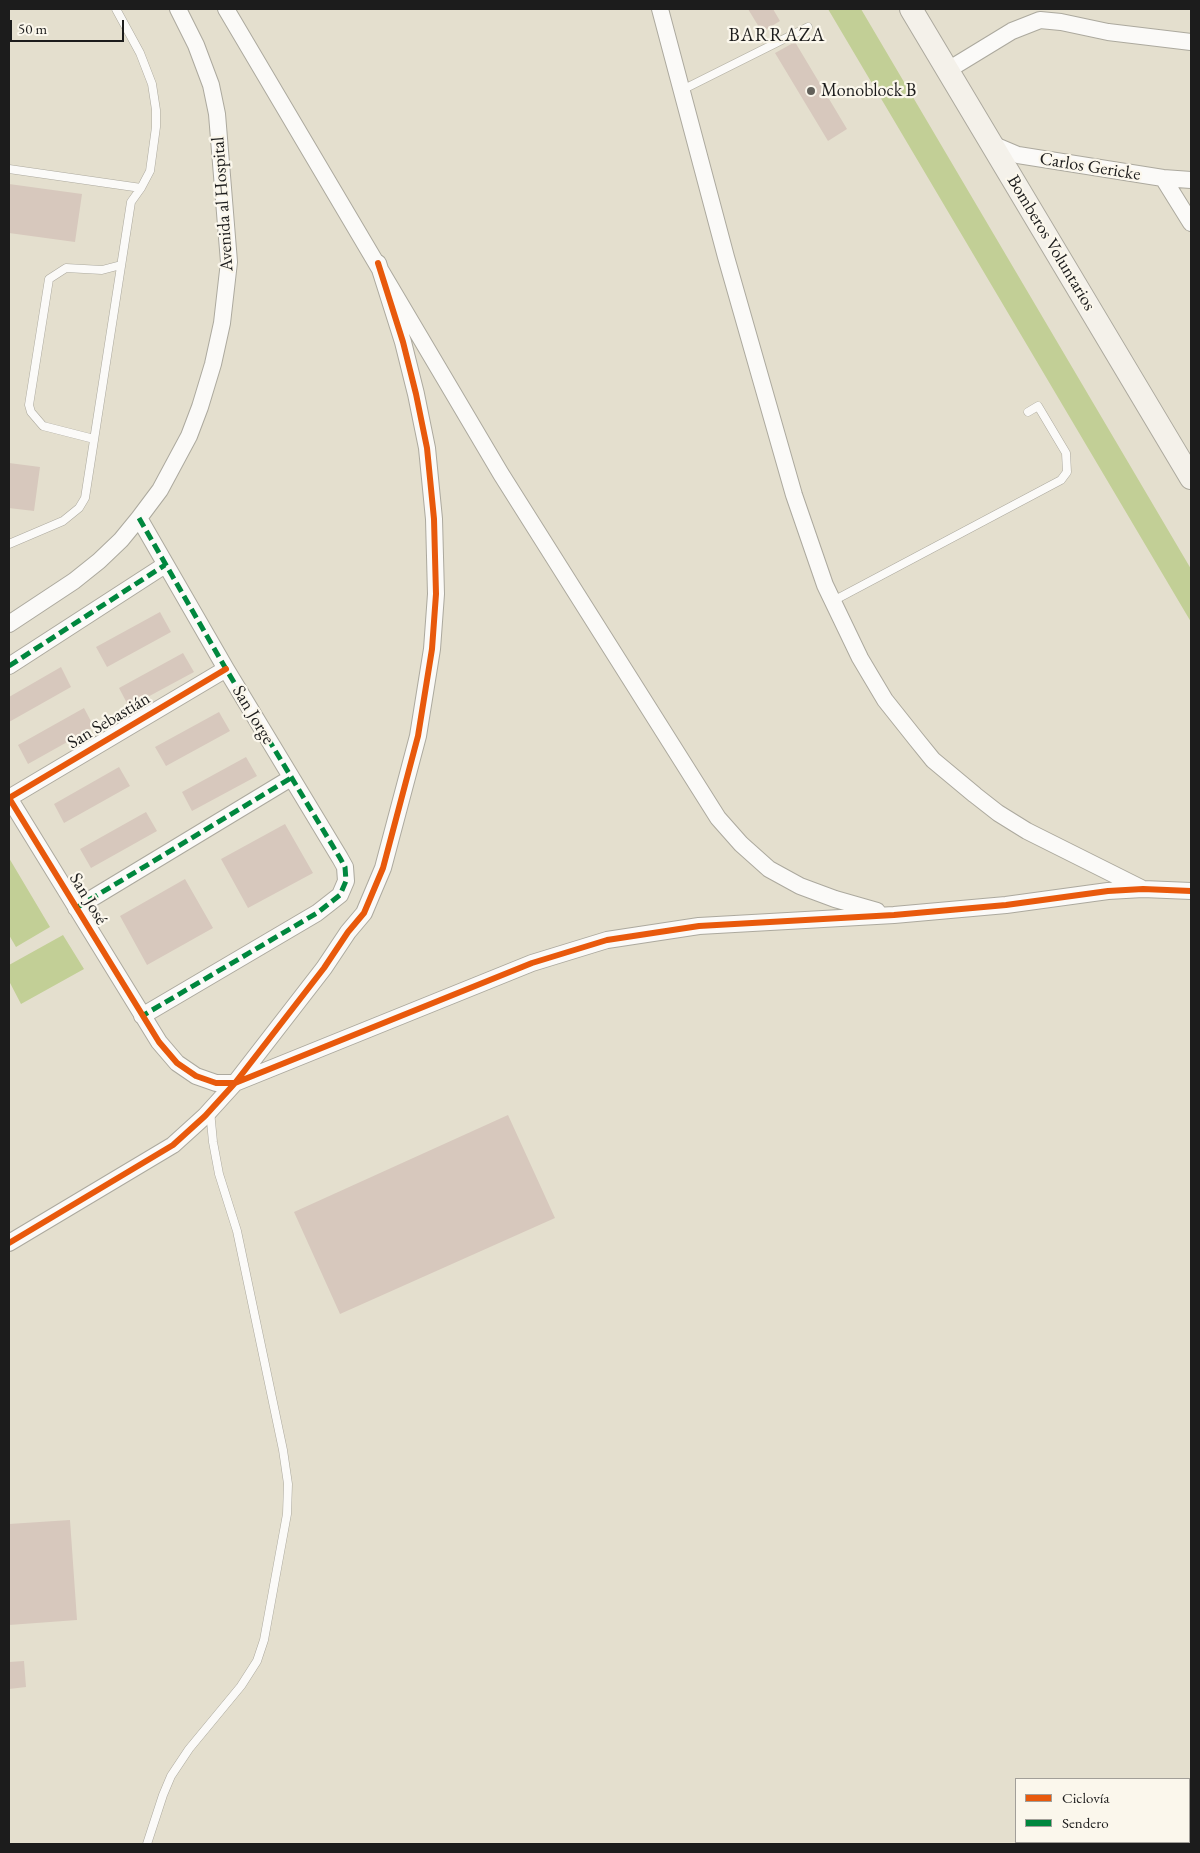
<!DOCTYPE html>
<html>
<head>
<meta charset="utf-8">
<style>
	body { margin:0 }
	#map { position:relative; width:1200px; height:1853px; overflow:hidden; background:#e4dfce; font-family:"EB Garamond",serif }
	canvas { display:block }
	.frame { position:absolute; inset:0; border:10px solid #1c1c1c; pointer-events:none }
	.legend { position:absolute; left:1015px; top:1778px; width:175px; height:65px; box-sizing:border-box; background:#fbf7ec; border:1px solid #a29f99; margin:0; padding:6px 9px; list-style:none; font-size:15px; color:#1c1c1c }
	.legend li { display:flex; align-items:center; gap:10px; height:25px }
	.legend b { width:25px; border:1px solid #a29f99 }
	.scale { position:absolute; left:10px; top:20px; width:114px; height:22px; box-sizing:border-box; border:2px solid #1c1c1c; border-top:0; padding-left:6px; font-size:15px; line-height:18px; white-space:nowrap; color:#1c1c1c; -webkit-text-stroke:4px #fbf7ec; paint-order:stroke }
</style>
</head>
<body>
<div id="map">
<canvas width="1200" height="1853"></canvas>
<div class="frame"></div>
<ul class="legend">
<li><b style="height:6px;background:#e8590c"></b>Ciclovía</li>
<li><b style="height:6px;background:#00873e"></b>Sendero</li>
</ul>
<div class="scale">50 m</div>
</div>
<script>
const context = document.querySelector('canvas').getContext('2d');
context.lineJoin = 'round';
function paint(path, color) { context.fillStyle = color; context.fill(path, 'evenodd'); }
const shape = rows => new Path2D(rows.map(r => 'M' + r).join(''));
function stroke(path, color, width, dash) { context.strokeStyle = color; context.lineWidth = width; context.lineCap = dash ? 'butt' : 'round'; context.setLineDash(dash || []); context.stroke(path); }
function write(font, color, halo, rows, align = 'center') {
  context.font = font + ' "EB Garamond",serif'; context.lineWidth = 4.5; context.setLineDash([]); context.textBaseline = 'middle'; context.strokeStyle = halo; context.fillStyle = color; for (const [text, x, y, turn = 0] of rows) {
    context.save(); context.translate(x, y); context.rotate((+turn || 0) * Math.PI / 180); context.textAlign = isNaN(turn) ? turn : align; if (halo) context.strokeText(text, 0, 0); context.fillText(text, 0, 0); context.restore();
  }
}
paint(shape([
	[828,9,861,9,1191,569,1191,622],
	[9,858,50,927,16,947,9,935],
	[63,935,84,969,21,1004,9,981,9,965]
]), '#c2cf96');
paint(shape([
	[748,9,773,9,780,21,762,32],
	[795,42,847,129,828,141,775,53],
	[9,184,82,194,75,242,9,233],
	[9,463,40,467,34,511,9,508],
	[160,612,171,632,107,667,96,647],
	[183,653,194,672,129,707,119,688],
	[61,667,71,687,9,722,9,697],
	[84,708,94,727,28,764,18,745],
	[219,712,230,731,166,766,155,747],
	[246,757,257,776,192,811,182,792],
	[119,767,130,786,64,823,54,804],
	[146,812,157,831,91,868,80,849],
	[285,824,313,873,248,908,221,859],
	[185,879,213,928,147,965,120,916],
	[508,1115,555,1218,340,1314,294,1212],
	[70,1520,77,1620,9,1625,9,1524],
	[24,1661,26,1687,9,1689,9,1662]
]), '#d7c8bd');
const service = shape([
	[682,90,808,27],
	[9,169,141,188],
	[94,439,43,426,31,412,29,405,49,279,66,268,102,270,121,265],
	[9,544,63,521,79,508,85,498,131,202,141,188,150,171,156,127,156,110,152,84,140,53,116,9],
	[833,601,1061,480,1067,472,1066,453,1038,406,1028,412],
	[147,1844,163,1795,171,1776,189,1749,241,1686,257,1661,264,1640,287,1514,288,1484,283,1450,237,1231,219,1174,213,1142,210,1111]
]);
const minor = shape([
	[226,9,501,474,718,818,741,844,769,869,800,886,835,899,877,911],
	[660,9,726,257,794,495,825,585,860,658,885,700,916,739,933,760,975,795,998,813,1027,831,1141,888],
	[948,70,1012,31,1040,20,1061,22,1108,32,1191,42],
	[992,144,1018,155,1163,178,1191,180],
	[1163,178,1191,223],
	[139,518,226,669,340,858,345,867,346,881,340,895,317,913,142,1016],
	[9,624,74,581,99,561,121,540,139,518,160,490,189,436,200,407,213,364,222,323,229,262,217,114,211,85,196,45,178,9],
	[9,666,165,565],
	[226,669,9,798,159,1042,177,1063,196,1076,216,1083,235,1083,532,963,607,940,699,926,894,915,1006,905,1108,891,1143,889,1191,891],
	[76,908,291,778],
	[9,1243,173,1145,205,1116,235,1083,324,968,348,932,364,913,383,868,418,736,432,649,436,594,434,519,427,448,416,394,403,342,378,263]
]);
const secondary = shape([
	[911,9,1191,478]
]);
stroke(service, '#aca99e', 9);
stroke(minor, '#aca99e', 18);
stroke(secondary, '#aca99e', 24);
stroke(service, '#fbfaf8', 8);
stroke(minor, '#fbfaf8', 16);
stroke(secondary, '#f4f1ea', 22);
stroke(shape([
	[139,518,226,669,340,858,345,867,346,881,340,895,317,913,142,1016],
	[9,666,165,565],
	[76,908,291,778]
]), '#00873e', 5, [10, 5]);
stroke(shape([
	[226,669,9,798,159,1042,177,1063,196,1076,216,1083,235,1083,532,963,607,940,699,926,894,915,1006,905,1108,891,1143,889,1191,891],
	[9,1243,173,1145,205,1116,235,1083,324,968,348,932,364,913,383,868,418,736,432,649,436,594,434,519,427,448,416,394,403,342,378,263]
]), '#e8590c', 6);
for (const [x, y, r, color] of [
	[811,91,5,"#62605a"]
]) { const dot = new Path2D(); dot.arc(x, y, r, 0, 2 * Math.PI); context.fillStyle = color; context.fill(dot); stroke(dot, '#fbf7ec', 2); }
write('18px', '#1c1c1c', '#fbf7ec', [
	["Monoblock B",821,91]
], 'left');
write('18px', '#1c1c1c', '#fbf7ec', [
	["Carlos Gericke",1090,167,9],
	["Avenida al Hospital",223,204,-94],
	["Bomberos Voluntarios",1051,243,59],
	["San Jorge",253,715,59],
	["San Sebastián",109,721,-31],
	["San José",88,899,59]
]);
context.letterSpacing = '1px';
write('19px', '#1c1c1c', '#fbf7ec', [
	["BARRAZA",777,36]
]);
context.letterSpacing = '0px';
</script>
</body>
</html>
